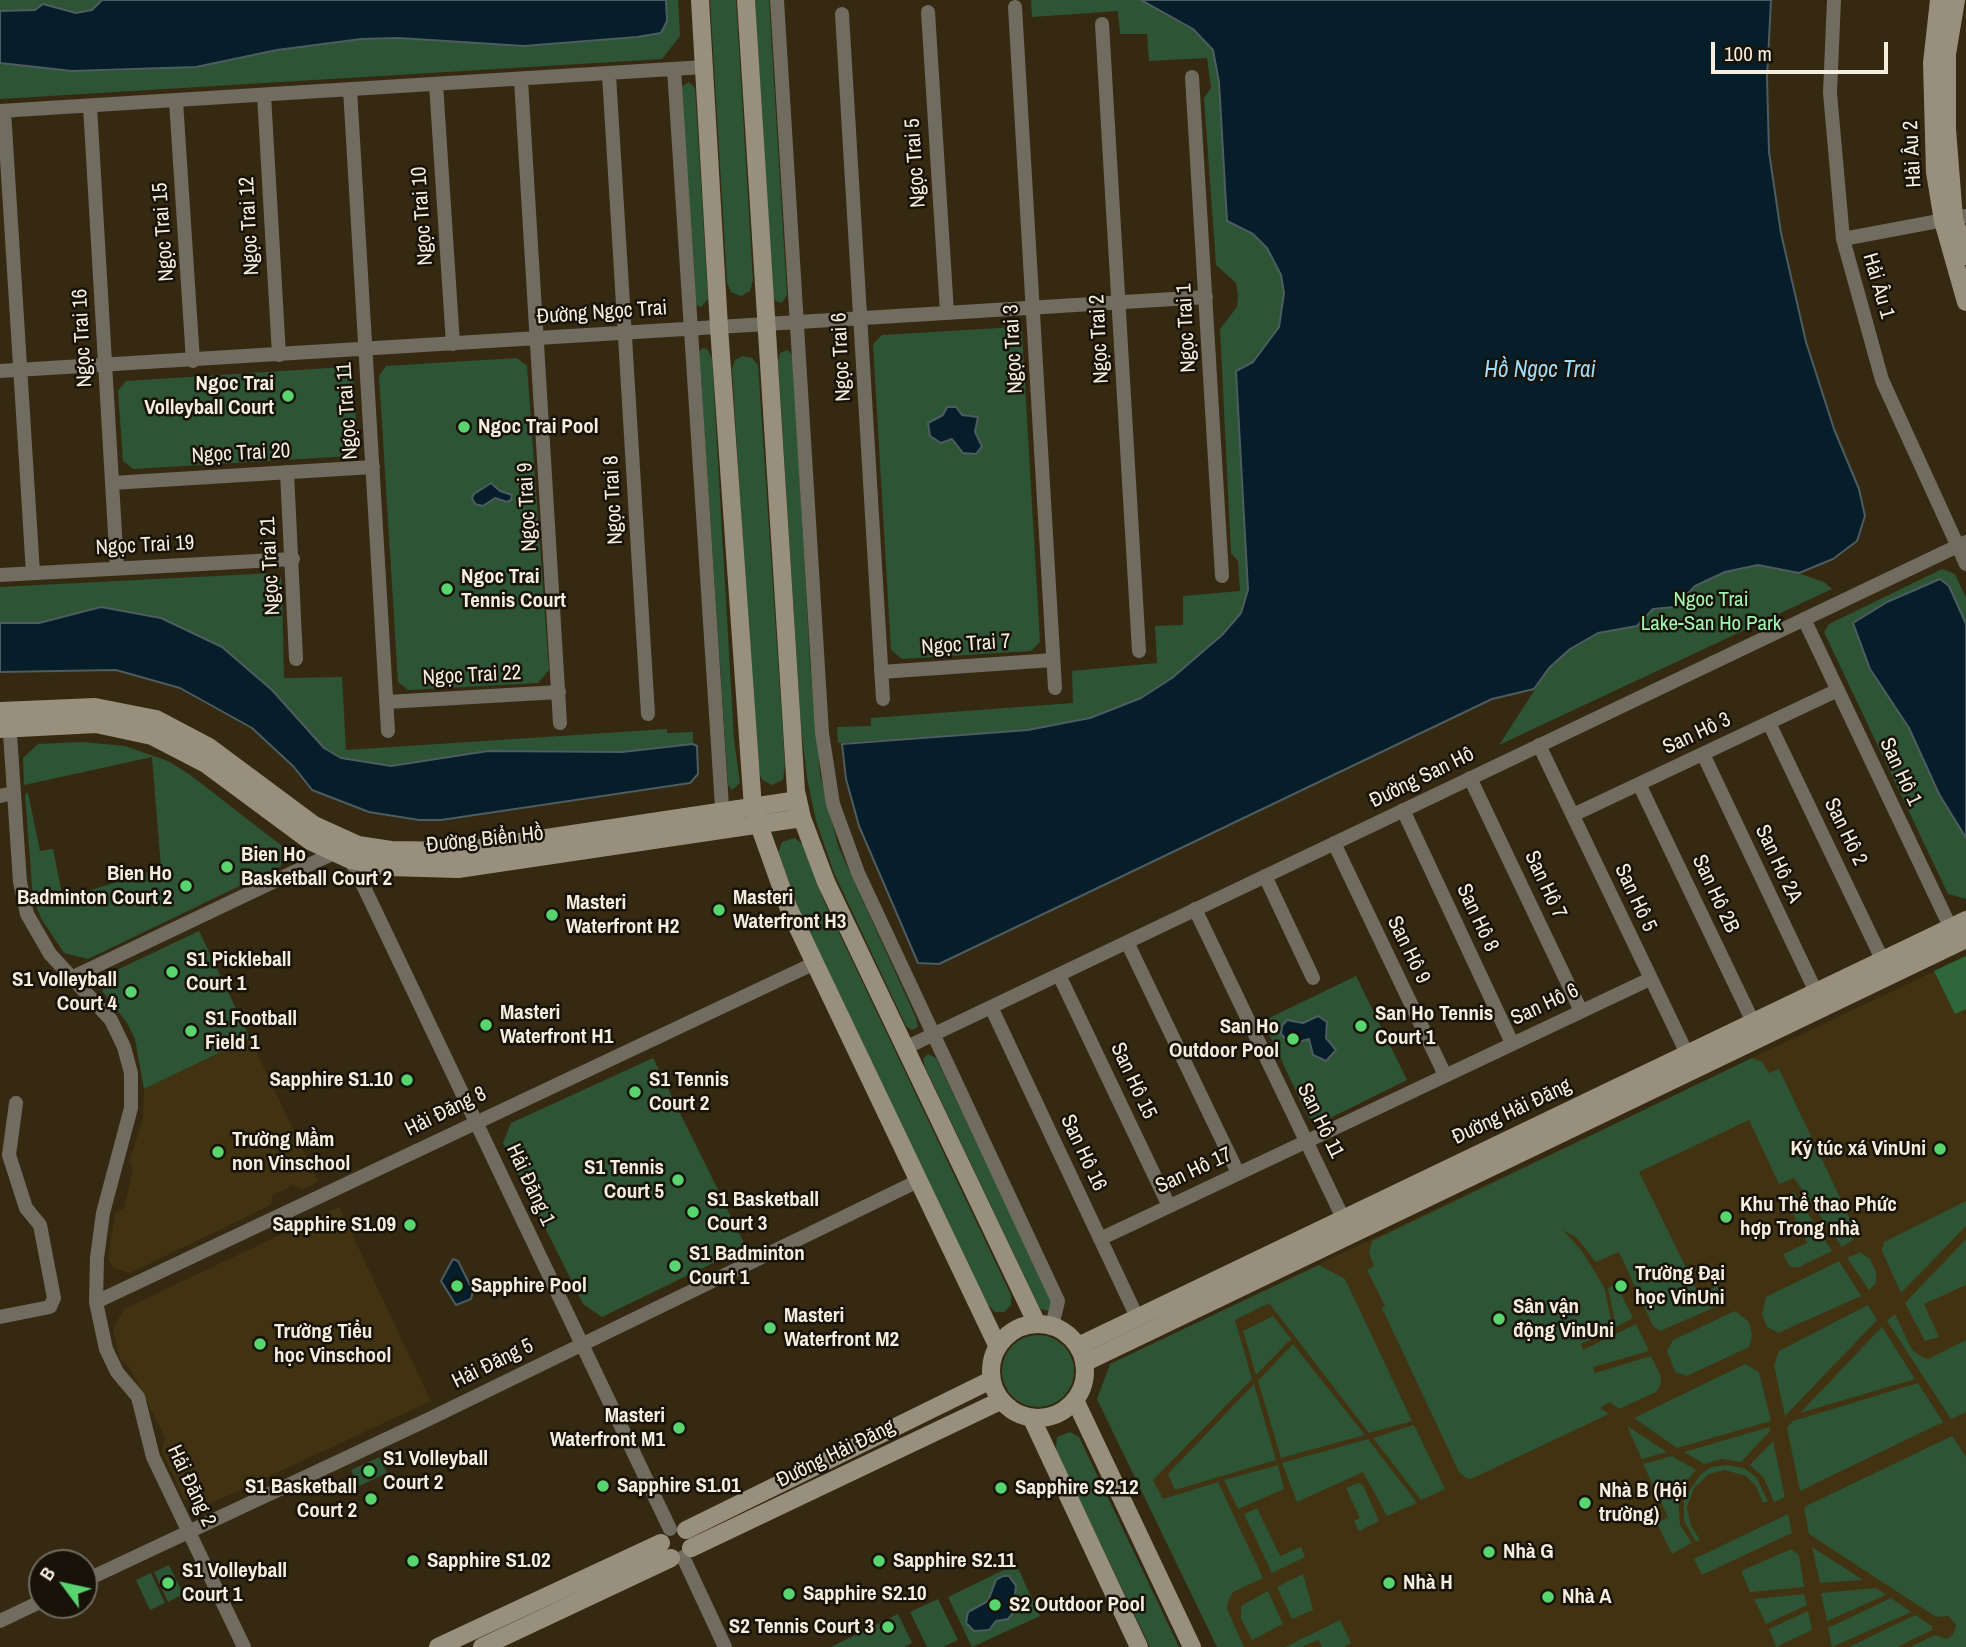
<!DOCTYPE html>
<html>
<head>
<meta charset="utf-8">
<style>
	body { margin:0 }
	#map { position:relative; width:1966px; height:1647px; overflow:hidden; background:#362911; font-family:"Archivo Narrow",sans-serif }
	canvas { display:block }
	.north { position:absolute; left:28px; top:1549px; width:70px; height:70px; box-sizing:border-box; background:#181309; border:2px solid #706a5e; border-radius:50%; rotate:303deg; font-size:19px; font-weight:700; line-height:28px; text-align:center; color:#f5edde }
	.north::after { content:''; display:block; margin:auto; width:24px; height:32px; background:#59d56f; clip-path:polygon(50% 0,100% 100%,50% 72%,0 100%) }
	.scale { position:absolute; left:1711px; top:42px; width:177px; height:32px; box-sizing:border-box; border:4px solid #f5edde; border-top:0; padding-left:9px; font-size:21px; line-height:24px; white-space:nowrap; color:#f5edde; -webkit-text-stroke:5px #181309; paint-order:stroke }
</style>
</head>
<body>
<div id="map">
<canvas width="1966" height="1647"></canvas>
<div class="north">B</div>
<div class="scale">100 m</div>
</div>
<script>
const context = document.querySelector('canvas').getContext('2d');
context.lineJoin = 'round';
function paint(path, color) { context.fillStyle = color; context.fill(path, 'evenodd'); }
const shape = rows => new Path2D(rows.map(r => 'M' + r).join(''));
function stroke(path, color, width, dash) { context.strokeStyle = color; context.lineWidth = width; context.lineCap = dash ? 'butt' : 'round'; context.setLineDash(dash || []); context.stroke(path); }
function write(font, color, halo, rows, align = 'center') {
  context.font = font + ' "Archivo Narrow",sans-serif'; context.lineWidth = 5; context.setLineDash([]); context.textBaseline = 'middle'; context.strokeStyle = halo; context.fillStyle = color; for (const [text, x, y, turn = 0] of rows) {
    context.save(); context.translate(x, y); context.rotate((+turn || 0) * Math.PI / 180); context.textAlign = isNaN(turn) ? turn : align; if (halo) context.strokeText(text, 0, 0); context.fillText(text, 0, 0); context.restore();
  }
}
paint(shape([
	[1966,956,1966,1647,1217,1647,1097,1399,1110,1364],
	[250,1038,318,1182,302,1190,293,1185,273,1195,271,1205,130,1273,113,1268,108,1259,115,1213,124,1208,133,1170,129,1162,143,1118,144,1089],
	[339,1207,431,1401,203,1507,184,1499,162,1452,165,1437,129,1367,120,1359,113,1329,124,1309]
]), '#413211');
paint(shape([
	[0,0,102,0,92,10,76,13,43,4,35,10,0,11],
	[666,0,678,0,680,36,662,59,0,99,0,63,72,71,103,71,196,67,277,50,361,39,399,38,524,46,581,42,661,33,667,21],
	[710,0,736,0,753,280,750,291,741,296,731,292,727,282],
	[755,0,769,0,787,295,782,303,775,301,773,295],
	[1031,0,1141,0,1193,29,1213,50,1219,82,1227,221,1253,234,1267,248,1281,275,1284,293,1279,327,1253,362,1245,501,1249,590,1241,613,1222,635,1172,678,1141,698,1090,718,1028,730,838,743,837,727,871,726,871,718,1073,703,1072,671,1157,663,1155,626,1183,625,1183,596,1240,591,1238,561,1231,553,1220,329,1237,307,1238,296,1236,283,1216,265,1204,98,1211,88,1207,58,1149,61,1147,34,1120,34,1118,11,1032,17],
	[689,82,695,88,708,299,701,307,696,305,681,87],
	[1016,327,1022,332,1040,642,1031,651,902,659,891,650,873,344,882,335],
	[703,348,707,349,712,358,734,740,740,783,732,790,728,785,699,351],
	[788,350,793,357,810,663,820,774,838,846,916,1018,918,1027,912,1030,906,1026,834,873,816,821,807,778,801,727,778,361,780,353],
	[743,356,752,358,758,365,785,765,783,780,772,785,762,780,758,769,747,610,732,369,735,360],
	[517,358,527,366,549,670,538,683,408,690,398,682,379,376,386,366],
	[345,367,353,376,358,450,351,456,133,469,123,461,118,391,126,381],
	[1758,565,1783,568,1824,582,1832,589,1499,745,1549,668,1570,649,1598,633,1637,626,1653,609,1675,607,1695,586,1726,572],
	[1942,569,1955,574,1966,598,1966,899,1948,894,1824,632,1829,624],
	[274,573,281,578,282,588,284,678,342,677,346,750,667,729,667,733,693,732,693,744,622,752,488,751,391,766,359,763,341,758,324,748,272,690,251,671,101,607,39,623,0,623,0,587],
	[83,742,125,746,168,761,189,774,282,846,281,866,88,959,64,953,42,920,33,899,25,794,28,793,40,851,53,849,63,899,161,868,152,757,24,785,23,758,38,744],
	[795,838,803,845,823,899,1011,1295,1011,1305,1004,1312,995,1312,986,1303,799,909,778,853,782,842],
	[199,931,250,1038,144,1089,135,1039,127,1023,103,992,102,977],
	[1356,976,1407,1080,1320,1123,1308,1117,1263,1021],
	[928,1054,936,1058,1052,1302,1049,1311,1040,1309,925,1067,923,1059],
	[653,1058,746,1247,602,1317,583,1304,503,1143,511,1123],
	[1752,1058,1762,1062,1769,1073,1779,1069,1854,1227,1853,1240,1842,1247,1794,1178,1779,1184,1749,1120,1639,1172,1699,1294,1717,1286,1722,1296,1720,1305,1660,1331,1653,1326,1619,1252,1596,1262,1577,1238,1563,1230,1582,1251,1604,1287,1613,1328,1581,1344,1583,1350,1636,1324,1649,1351,1593,1367,1595,1373,1651,1356,1661,1377,1660,1386,1656,1392,1619,1409,1610,1402,1600,1408,1609,1414,1471,1479,1466,1478,1459,1472,1382,1308,1385,1306,1367,1270,1374,1266,1369,1253,1372,1241],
	[1794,1192,1832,1251,1799,1267,1790,1267,1783,1254,1807,1243,1785,1197],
	[1966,1201,1966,1226,1901,1293,1882,1251,1884,1242],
	[1966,1239,1966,1285,1924,1304,1939,1337,1925,1341,1905,1303],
	[1860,1252,1870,1259,1876,1272,1876,1283,1869,1290,1847,1258],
	[1839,1261,1861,1296,1778,1333,1767,1327,1762,1314,1766,1297],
	[1319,1265,1345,1279,1412,1421,1369,1433,1269,1303,1235,1320,1252,1379,1153,1480,1163,1499,1218,1482,1263,1578,1233,1592,1228,1601,1227,1609,1244,1647,1217,1647,1097,1399,1110,1364],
	[1616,1284,1633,1318,1616,1327,1608,1288],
	[1868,1305,1877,1320,1785,1416,1774,1365,1779,1351],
	[1735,1311,1749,1322,1752,1336,1749,1347,1687,1376,1675,1372,1667,1351,1673,1340],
	[1895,1314,1912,1350,1922,1357,1928,1359,1966,1340,1966,1412,1951,1419,1887,1321],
	[1273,1316,1291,1339,1256,1375,1243,1331],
	[1882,1327,1915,1379,1800,1413],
	'1002 1371a36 36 0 1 1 72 0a36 36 0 1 1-72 0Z',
	[1293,1344,1365,1435,1281,1458,1258,1381],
	[1745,1364,1759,1372,1771,1421,1677,1448,1634,1418],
	[1918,1383,1943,1422,1800,1491,1787,1428,1793,1421],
	[1254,1384,1276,1460,1175,1490,1168,1474],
	[1414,1425,1445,1489,1421,1500,1373,1438],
	[1627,1426,1667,1452,1642,1459],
	[1770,1427,1770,1431,1741,1462,1721,1459,1704,1464,1684,1452],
	[1070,1432,1079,1437,1179,1647,1150,1647,1056,1451,1057,1437],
	[1952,1436,1966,1457,1966,1647,1910,1647,1935,1635,1947,1639,1953,1635,1956,1625,1948,1616,1936,1617,1809,1534,1804,1507],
	[1368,1439,1417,1503,1387,1516,1363,1472,1297,1502,1282,1463],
	[1773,1441,1785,1497,1774,1502,1764,1478,1750,1465],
	[1672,1456,1696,1470,1682,1486,1678,1498,1680,1525,1692,1543,1672,1554,1657,1523,1668,1517,1643,1464],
	[379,1457,387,1473,359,1486,351,1470],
	[1278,1465,1284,1489,1238,1509,1224,1480],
	[1727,1465,1744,1468,1756,1477,1768,1501,1763,1503,1756,1486,1746,1476,1725,1470,1709,1474,1694,1488,1687,1507,1691,1526,1700,1540,1696,1542,1684,1521,1684,1498,1701,1474,1711,1467],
	[1358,1483,1363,1485,1379,1521,1359,1531,1354,1521,1360,1518,1346,1488],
	[1257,1508,1280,1556,1301,1547,1305,1557,1272,1573,1244,1514],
	[1788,1514,1792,1533,1702,1575,1694,1559],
	[1812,1547,1863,1580,1820,1583],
	[1791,1549,1799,1555,1804,1587,1750,1592,1741,1571],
	[1016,1564,1040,1616,972,1647,948,1597],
	[169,1565,183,1594,168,1602,154,1572],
	[151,1573,165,1603,150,1610,136,1580],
	[1303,1574,1313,1610,1292,1619,1277,1587],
	[1876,1588,1886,1595,1827,1621,1821,1593],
	[1268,1591,1283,1624,1252,1640,1241,1618,1241,1606],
	[1804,1594,1807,1605,1766,1624,1754,1599],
	[1891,1598,1911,1612,1832,1647,1828,1628],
	[938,1599,958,1640,943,1647,927,1647,910,1612],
	[1808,1611,1812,1630,1776,1647,1769,1629],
	[898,1614,912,1643,904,1647,831,1647],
	[1915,1615,1932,1626,1932,1630,1897,1647,1849,1647],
	[1340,1620,1351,1643,1343,1647,1322,1647,1318,1640,1302,1647,1285,1647]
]), '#2d5435');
paint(shape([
	[1966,956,1966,1009,1955,1014,1934,971]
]), '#2d673a');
const water = shape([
	[102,0,666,0,667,21,661,33,637,37,524,46,399,38,361,39,277,50,196,67,72,71,0,63,0,11,35,10,43,4,76,13,92,10,102,0],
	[1141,0,1771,0,1767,78,1769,152,1781,233,1806,342,1834,429,1859,489,1865,516,1857,541,1833,559,1799,573,1758,565,1725,572,1695,586,1675,607,1653,609,1637,626,1598,633,1570,649,1549,668,1534,689,1492,699,939,964,918,963,859,826,846,779,842,744,1028,730,1090,718,1141,698,1172,678,1222,635,1241,613,1248,590,1236,371,1253,362,1279,327,1284,293,1281,275,1267,248,1253,234,1227,221,1219,82,1213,50,1193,29,1141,0],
	[947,407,956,407,962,415,978,417,975,432,982,446,976,454,963,453,952,439,941,443,930,436,928,423,943,415,947,407],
	[491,483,500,491,512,495,511,500,507,502,495,498,483,506,475,504,472,498,474,494,491,483],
	[1940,579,1949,586,1966,624,1966,838,1939,794,1909,728,1870,669,1853,623,1887,602,1940,579],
	[101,607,161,618,222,647,272,690,324,748,341,758,391,766,488,751,622,752,693,744,697,746,698,774,690,783,441,820,419,820,369,812,312,790,294,767,252,728,180,688,116,670,0,672,0,623,39,623,101,607],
	[1318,1016,1327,1022,1326,1038,1336,1050,1326,1061,1313,1055,1309,1039,1290,1044,1281,1034,1282,1026,1287,1020,1303,1023,1318,1016],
	[453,1259,458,1261,473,1291,471,1299,456,1305,441,1281,453,1259],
	[1003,1576,1009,1576,1016,1586,1013,1613,1008,1619,996,1621,989,1630,974,1631,966,1623,968,1612,988,1601,996,1580,1003,1576]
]);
paint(water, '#051e2a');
stroke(water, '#4d5c60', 2);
stroke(shape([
	[777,0,822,733,833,804,858,873,1058,1301,1052,1326],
	[1834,0,1830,93,1843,239,1882,380,1966,564],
	[1015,7,1055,688],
	[928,12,947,312],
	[842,14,883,699],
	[1102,24,1139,651],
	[674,69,723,822],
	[609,75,648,714],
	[1192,77,1222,576],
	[521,80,560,723],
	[436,84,453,344],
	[350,89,388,731],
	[264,95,279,355],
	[176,101,193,361],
	[90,106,117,568],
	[0,111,704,67],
	[4,111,33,573],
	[1843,239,1966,216],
	[0,371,1206,297],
	[287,472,296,659],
	[112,483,373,467],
	[0,575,293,559],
	[1804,619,1955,937],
	[881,672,1053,660],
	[387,702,559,692],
	[9,719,20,882,27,914,50,954,111,1020,124,1047,131,1073,131,1108,103,1213,97,1258,96,1302,106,1349,117,1372,138,1397,153,1457,244,1647],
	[1769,723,1882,959],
	[1539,745,1691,1062],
	[1703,754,1816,992],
	[1470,778,1581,1011],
	[1639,784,1753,1022],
	[0,796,14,793],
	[1403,810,1512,1043],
	[1573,815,1838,690],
	[1334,843,1445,1075],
	[355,852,351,860,670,1529],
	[1265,876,1313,978],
	[1195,909,1342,1216,1340,1228],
	[1127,942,1238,1173],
	[1059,975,1169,1206],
	[73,977,334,853,338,846],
	[991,1007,1137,1317],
	[905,1048,1966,542],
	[1100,1239,1650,979],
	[96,1302,815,963],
	[0,1317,50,1307,54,1298,40,1225,26,1208,9,1155,16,1103],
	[683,1557,725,1647],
	[84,1581,429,1419,918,1181],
	[0,1621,42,1601]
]), '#706c60', 14);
stroke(shape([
	[700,0,719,327,753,808,789,909,998,1347],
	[746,0,796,791,802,818,826,882,1037,1324],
	[1939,0,1932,63,1935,172,1943,221,1966,302],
	[1956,0,1947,54,1947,129,1954,219,1966,256],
	[0,711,95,707,156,719,209,747,314,825,358,845,391,850,460,851,798,800],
	[0,729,96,724,152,736,206,764,310,841,351,860,388,867,458,869,802,818],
	'991 1371a47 47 0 1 1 94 0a47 47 0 1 1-94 0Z',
	[1078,1346,1966,920],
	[1084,1363,1966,939],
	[1075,1400,1192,1647],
	[1032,1419,1139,1647],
	[686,1530,991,1380],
	[691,1548,1000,1401],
	[438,1647,661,1543],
	[482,1647,671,1558]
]), '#98907d', 18);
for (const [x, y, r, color] of [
	[288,396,7,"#59d56f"],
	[464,427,7,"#59d56f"],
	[447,589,7,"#59d56f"],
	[227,867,7,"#59d56f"],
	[186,886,7,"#59d56f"],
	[719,910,7,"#59d56f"],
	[552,915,7,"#59d56f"],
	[172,972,7,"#59d56f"],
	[131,992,7,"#59d56f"],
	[486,1025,7,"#59d56f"],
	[1361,1026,7,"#59d56f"],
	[191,1031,7,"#59d56f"],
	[1293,1039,7,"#59d56f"],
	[407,1080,7,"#59d56f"],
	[635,1092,7,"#59d56f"],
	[1940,1149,7,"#59d56f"],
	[218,1152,7,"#59d56f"],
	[678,1180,7,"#59d56f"],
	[693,1212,7,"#59d56f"],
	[1726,1217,7,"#59d56f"],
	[410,1225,7,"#59d56f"],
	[675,1266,7,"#59d56f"],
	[457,1286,7,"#59d56f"],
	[1621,1286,7,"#59d56f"],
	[1499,1319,7,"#59d56f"],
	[770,1328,7,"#59d56f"],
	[260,1344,7,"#59d56f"],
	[679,1428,7,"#59d56f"],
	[369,1471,7,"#59d56f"],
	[603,1486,7,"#59d56f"],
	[1001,1488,7,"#59d56f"],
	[371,1499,7,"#59d56f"],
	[1585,1503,7,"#59d56f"],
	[1489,1552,7,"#59d56f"],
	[413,1561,7,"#59d56f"],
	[879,1561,7,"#59d56f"],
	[168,1583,7,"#59d56f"],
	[1389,1583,7,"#59d56f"],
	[789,1594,7,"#59d56f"],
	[1548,1597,7,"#59d56f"],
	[995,1605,7,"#59d56f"],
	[888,1627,7,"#59d56f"]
]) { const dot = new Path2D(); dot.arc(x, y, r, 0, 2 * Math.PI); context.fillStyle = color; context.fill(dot); stroke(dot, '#181309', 2.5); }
write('21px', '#f5edde', '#181309', [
	["Hải Âu 2",1913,154,-93],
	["Ngọc Trai 5",916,163,-94],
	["Ngọc Trai 10",423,216,-94],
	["Ngọc Trai 12",250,226,-93],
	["Ngọc Trai 15",164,232,-94],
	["Hải Âu 1",1878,286,74],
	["Đường Ngọc Trai",602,313,-4],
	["Ngọc Trai 1",1187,328,-93],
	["Ngọc Trai 16",83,338,-93],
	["Ngọc Trai 2",1100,339,-93],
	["Ngọc Trai 3",1014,349,-93],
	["Ngọc Trai 6",842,357,-93],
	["Ngọc Trai 11",348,411,-94],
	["Ngọc Trai 20",241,454,-3],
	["Ngọc Trai 8",614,500,-93],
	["Ngọc Trai 9",528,507,-93],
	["Ngọc Trai 19",145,546,-3],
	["Ngọc Trai 21",271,566,-93],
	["Ngọc Trai 7",966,645,-4],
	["Ngọc Trai 22",472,676,-3],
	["San Hô 3",1697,734,-25],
	["San Hô 1",1900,772,65],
	["Đường San Hô",1422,778,-26],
	["San Hô 2",1845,832,64],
	["Đường Biển Hồ",485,840,-6],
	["San Hô 2A",1778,864,65],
	["San Hô 7",1545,885,65],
	["San Hô 2B",1715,894,65],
	["San Hô 5",1635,898,65],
	["San Hô 8",1477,918,65],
	["San Hô 9",1408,950,64],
	["San Hô 6",1545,1005,-25],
	["San Hô 15",1133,1081,65],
	["Hải Đăng 8",446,1112,-26],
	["Đường Hải Đăng",1512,1112,-25],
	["San Hô 11",1320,1121,64],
	["San Hô 16",1083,1153,65],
	["San Hô 17",1194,1171,-25],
	["Hải Đăng 1",530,1185,65],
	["Hải Đăng 5",493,1364,-26],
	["Đường Hải Đăng",836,1454,-26],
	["Hải Đăng 2",191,1486,65]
]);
write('bold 21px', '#f5edde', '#181309', [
	["Ngoc Trai",274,384,"right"],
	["Volleyball Court",274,408,"right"],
	["Ngoc Trai Pool",478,427],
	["Ngoc Trai",461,577],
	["Tennis Court",461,601],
	["Bien Ho",241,855],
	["Basketball Court 2",241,879],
	["Bien Ho",172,874,"right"],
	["Badminton Court 2",172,898,"right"],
	["Masteri",733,898],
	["Waterfront H3",733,922],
	["Masteri",566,903],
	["Waterfront H2",566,927],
	["S1 Pickleball",186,960],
	["Court 1",186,984],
	["S1 Volleyball",117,980,"right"],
	["Court 4",117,1004,"right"],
	["Masteri",500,1013],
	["Waterfront H1",500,1037],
	["San Ho Tennis",1375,1014],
	["Court 1",1375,1038],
	["S1 Football",205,1019],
	["Field 1",205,1043],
	["San Ho",1279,1027,"right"],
	["Outdoor Pool",1279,1051,"right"],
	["Sapphire S1.10",393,1080,"right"],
	["S1 Tennis",649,1080],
	["Court 2",649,1104],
	["Trường Mầm",232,1140],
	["non Vinschool",232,1164],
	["Ký túc xá VinUni",1926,1149,"right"],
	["S1 Tennis",664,1168,"right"],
	["Court 5",664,1192,"right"],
	["S1 Basketball",707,1200],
	["Court 3",707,1224],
	["Khu Thể thao Phức",1740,1205],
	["hợp Trong nhà",1740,1229],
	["Sapphire S1.09",396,1225,"right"],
	["S1 Badminton",689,1254],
	["Court 1",689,1278],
	["Trường Đại",1635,1274],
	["học VinUni",1635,1298],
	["Sapphire Pool",471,1286],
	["Sân vận",1513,1307],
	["động VinUni",1513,1331],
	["Masteri",784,1316],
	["Waterfront M2",784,1340],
	["Trường Tiểu",274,1332],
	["học Vinschool",274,1356],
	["Masteri",665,1416,"right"],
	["Waterfront M1",665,1440,"right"],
	["S1 Volleyball",383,1459],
	["Court 2",383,1483],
	["Sapphire S1.01",617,1486],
	["S1 Basketball",357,1487,"right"],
	["Court 2",357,1511,"right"],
	["Sapphire S2.12",1015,1488],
	["Nhà B (Hội",1599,1491],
	["trường)",1599,1515],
	["Nhà G",1503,1552],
	["Sapphire S1.02",427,1561],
	["Sapphire S2.11",893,1561],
	["S1 Volleyball",182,1571],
	["Court 1",182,1595],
	["Nhà H",1403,1583],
	["Sapphire S2.10",803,1594],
	["Nhà A",1562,1597],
	["S2 Outdoor Pool",1009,1605],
	["S2 Tennis Court 3",874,1627,"right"]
], 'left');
write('21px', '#a2f6b1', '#181309', [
	["Ngoc Trai",1711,600],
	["Lake-San Ho Park",1711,624]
]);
write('italic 23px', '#a0dbfb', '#181309', [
	["Hồ Ngọc Trai",1540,371]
]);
</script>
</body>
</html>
